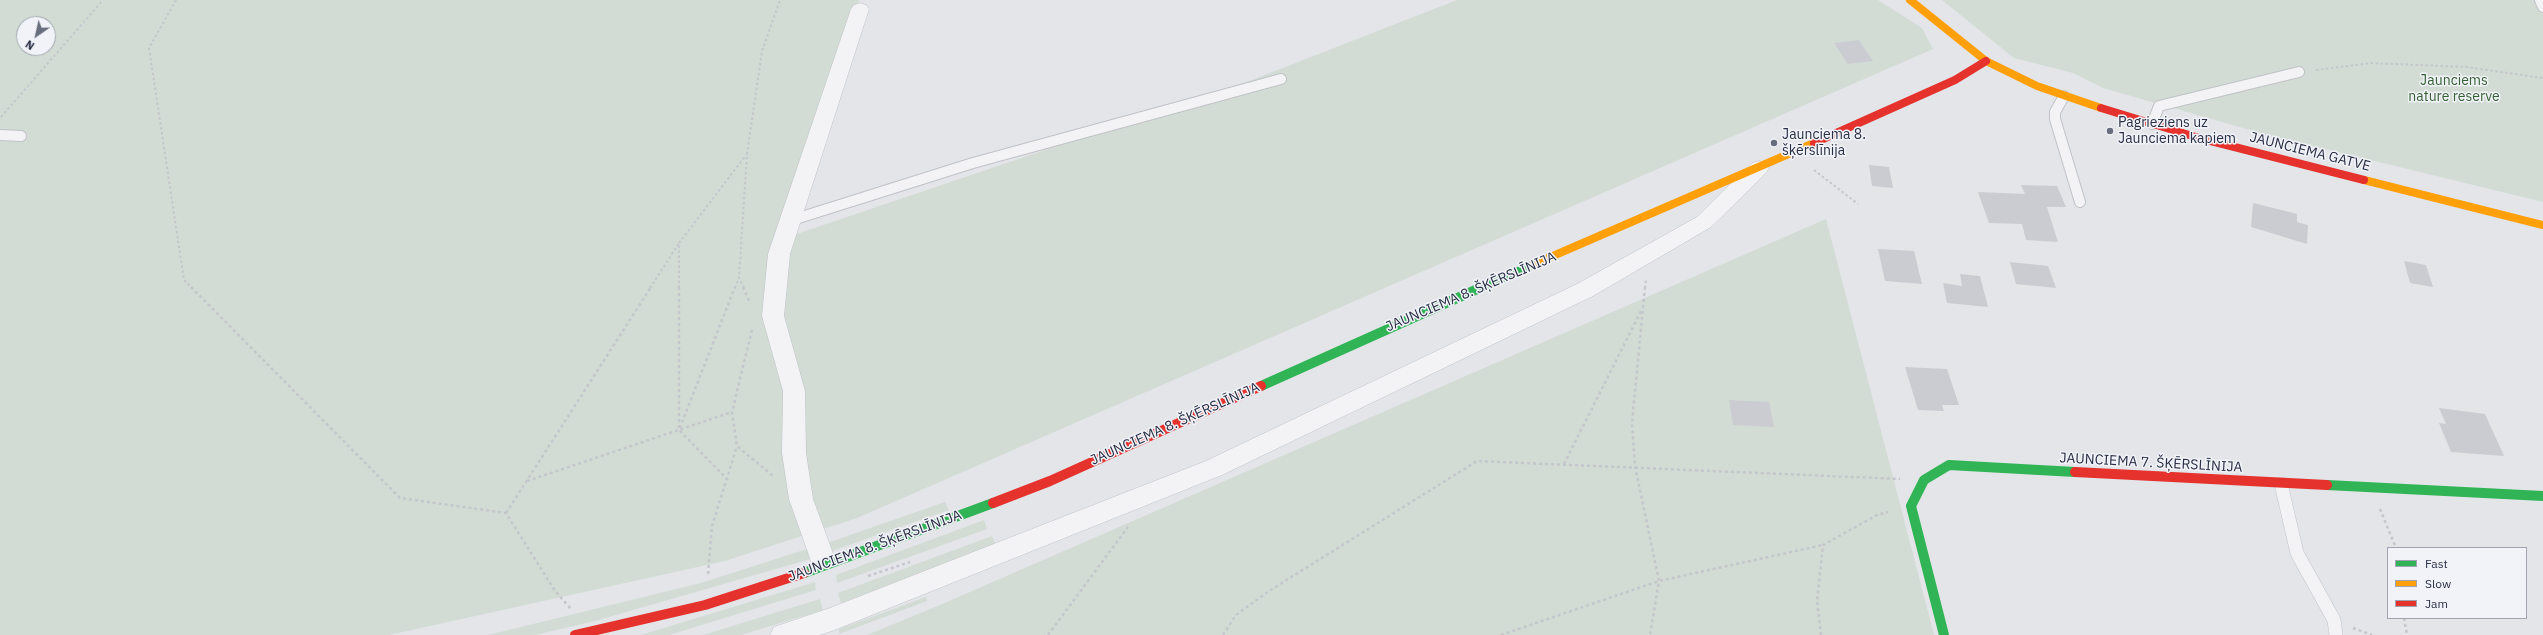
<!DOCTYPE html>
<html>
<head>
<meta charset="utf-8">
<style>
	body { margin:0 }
	#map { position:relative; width:2543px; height:635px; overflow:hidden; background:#e3e5e9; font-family:"IBM Plex Sans",sans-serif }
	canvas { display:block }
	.legend { position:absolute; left:2387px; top:547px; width:140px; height:72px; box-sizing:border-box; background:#f1f3f8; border:1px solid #a1a4b0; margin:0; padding:5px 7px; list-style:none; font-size:12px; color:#282e44 }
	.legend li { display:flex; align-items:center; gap:8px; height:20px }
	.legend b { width:20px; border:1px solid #a1a4b0 }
	.north { position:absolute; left:16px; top:16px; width:40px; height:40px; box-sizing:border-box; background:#f1f3f8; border:1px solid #a1a4b0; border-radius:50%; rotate:214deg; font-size:11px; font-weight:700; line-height:16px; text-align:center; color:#282e44 }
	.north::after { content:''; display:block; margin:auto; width:14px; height:18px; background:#696e7e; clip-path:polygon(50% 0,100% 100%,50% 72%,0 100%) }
</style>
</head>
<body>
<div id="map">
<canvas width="2543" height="635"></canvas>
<ul class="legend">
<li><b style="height:5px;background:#30b455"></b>Fast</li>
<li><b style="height:5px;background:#ff9f0a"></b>Slow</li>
<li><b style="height:5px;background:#e5322d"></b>Jam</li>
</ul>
<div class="north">N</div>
</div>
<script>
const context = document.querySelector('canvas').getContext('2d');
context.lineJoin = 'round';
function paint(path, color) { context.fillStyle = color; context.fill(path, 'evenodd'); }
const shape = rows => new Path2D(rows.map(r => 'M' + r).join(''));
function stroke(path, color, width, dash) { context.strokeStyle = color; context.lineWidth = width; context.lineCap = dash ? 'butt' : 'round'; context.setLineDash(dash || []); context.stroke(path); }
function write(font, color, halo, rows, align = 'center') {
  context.font = font + ' "IBM Plex Sans",sans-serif'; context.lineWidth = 3; context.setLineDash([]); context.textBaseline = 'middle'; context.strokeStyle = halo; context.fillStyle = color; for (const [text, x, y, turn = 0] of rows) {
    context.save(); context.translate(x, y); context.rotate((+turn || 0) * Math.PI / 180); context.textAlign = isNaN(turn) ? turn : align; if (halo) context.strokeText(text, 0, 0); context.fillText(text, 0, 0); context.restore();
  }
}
paint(shape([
	[0,0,859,0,779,240,1252,80,1457,0,1878,0,1922,28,1933,49,857,518,725,561,389,635,0,635],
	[24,24,48,24,48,48,24,48],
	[1942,0,2543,0,2543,202,2264,134,2103,88,2073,73,2014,58],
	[1826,219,1934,635,867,635,940,605],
	[945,502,949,510,829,552,827,543],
	[984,520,987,529,837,583,836,575],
	[992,536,996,545,841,603,838,593],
	[810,548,814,558,595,621,535,635,488,635,701,583],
	[815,582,816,590,669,635,641,635],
	[926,597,927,601,839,634,839,629],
	[820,599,823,610,741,635,703,635]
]), '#d2dcd4');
paint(shape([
	[1859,40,1873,61,1848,64,1834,43],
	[1869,165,1889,167,1893,188,1872,186],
	[2021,185,2057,186,2066,207,2047,207,2058,242,2026,240,2022,224,1989,223,1978,192,2025,194],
	[2253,203,2297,214,2297,222,2308,225,2307,244,2251,227],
	[1878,249,1914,251,1922,284,1885,281],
	[2404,261,2426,265,2433,287,2410,283],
	[2010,262,2048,266,2056,288,2016,284],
	[1960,274,1980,276,1988,307,1947,303,1943,283,1962,286],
	[1905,367,1947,369,1959,405,1942,405,1944,411,1918,410],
	[1729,400,1769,402,1774,427,1733,425],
	[2439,408,2485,414,2504,456,2451,452,2439,423,2446,424]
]), '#caccd1');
const laneFar1 = shape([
	[2540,0,2543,7],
	[2064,96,2055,112,2055,119,2080,202],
	[2152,124,2159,106,2299,72],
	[0,135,21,136],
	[789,221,973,163,1281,79]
]);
const lane = shape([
	[2281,484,2297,553,2334,620,2336,635]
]);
const street = shape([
	[860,3,866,5,869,9,790,254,784,316,805,391,806,453,813,499,834,556,830,564,821,567,812,564,789,499,782,453,783,391,762,316,768,254,851,9,854,5,860,3],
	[1759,161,1766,163,1769,168,1766,173,1711,227,1593,296,1222,475,832,631,819,635,770,635,774,627,830,608,1206,461,1577,284,1697,217,1752,163,1759,161]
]);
stroke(laneFar1, '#c0c2c7', 12);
stroke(lane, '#c0c2c7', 14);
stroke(street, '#c0c2c7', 1);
stroke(shape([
	[176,0,149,48,184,280,192,288],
	[2316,70,2371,63,2466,67,2543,78],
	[1,117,103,0],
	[1814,170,1858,204],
	[650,288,679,243],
	[679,288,679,243,746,155],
	[735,288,739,278],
	[744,288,739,278,747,154,762,51,780,0],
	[1645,288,1646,279]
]), '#c4c6cc', 2, [2.5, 2.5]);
stroke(shape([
	[191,287,400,498,506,513,555,591,571,609],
	[679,287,679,430],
	[743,287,750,303],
	[1645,287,1632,423,1635,466,1659,581,1650,635],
	[752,330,732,412,737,446,773,476],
	[1564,464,1642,309],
	[728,480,679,430,735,287],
	[527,481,732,412],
	[2380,509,2396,548],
	[506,513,651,287],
	[708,574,712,526,737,446],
	[868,576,910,562],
	[2404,618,2407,635],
	[2353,628,2372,635],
	[1048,635,1128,527],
	[1223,635,1236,615,1269,591,1477,461,1900,479],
	[1501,635,1659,581,1823,545],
	[1821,635,1817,601,1823,545,1877,515,1888,512]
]), '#c4c6cc', 2.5, [3, 3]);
stroke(laneFar1, '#f3f3f5', 10);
stroke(lane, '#f3f3f5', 13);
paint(street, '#f3f3f5');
stroke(shape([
	[1480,288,1532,265]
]), '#30b455', 8);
stroke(shape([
	[1261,386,1482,287],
	[2327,485,2543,496],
	[804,573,993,503],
	[1944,635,1911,506,1924,480,1949,465,2075,472]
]), '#30b455', 10);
stroke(shape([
	[1910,0,1986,61,2037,86,2101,108],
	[2364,180,2543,225],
	[1532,265,1814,143]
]), '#ff9f0a', 8);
stroke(shape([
	[2101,108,2199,138,2364,180],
	[1814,143,1955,80,1986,61]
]), '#e5322d', 8);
stroke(shape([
	[2075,472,2327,485],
	[993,503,1050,481,1261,386],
	[575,635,705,605,804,573]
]), '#e5322d', 10);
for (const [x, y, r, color] of [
	[2110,131,4,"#696e7e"],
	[1774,143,4,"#696e7e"]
]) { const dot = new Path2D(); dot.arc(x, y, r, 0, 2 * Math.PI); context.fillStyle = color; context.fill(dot); stroke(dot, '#f1f3f8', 1.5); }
write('14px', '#366035', '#f1f3f8', [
	["Jaunciems",2454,81],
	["nature reserve",2454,97]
]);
write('14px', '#282e44', '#f1f3f8', [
	["Pagrieziens uz",2118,123],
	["Jaunciema kapiem",2118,139],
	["Jaunciema 8.",1782,135],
	["šķērslīnija",1782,151]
], 'left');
write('14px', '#282e44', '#f1f3f8', [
	["JAUNCIEMA GATVE",2310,152,14],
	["JAUNCIEMA 8. ŠĶĒRSLĪNIJA",1471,292,-23],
	["JAUNCIEMA 8. ŠĶĒRSLĪNIJA",1175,424,-24],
	["JAUNCIEMA 7. ŠĶĒRSLĪNIJA",2151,463,3],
	["JAUNCIEMA 8. ŠĶĒRSLĪNIJA",875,546,-20]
]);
</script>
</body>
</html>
